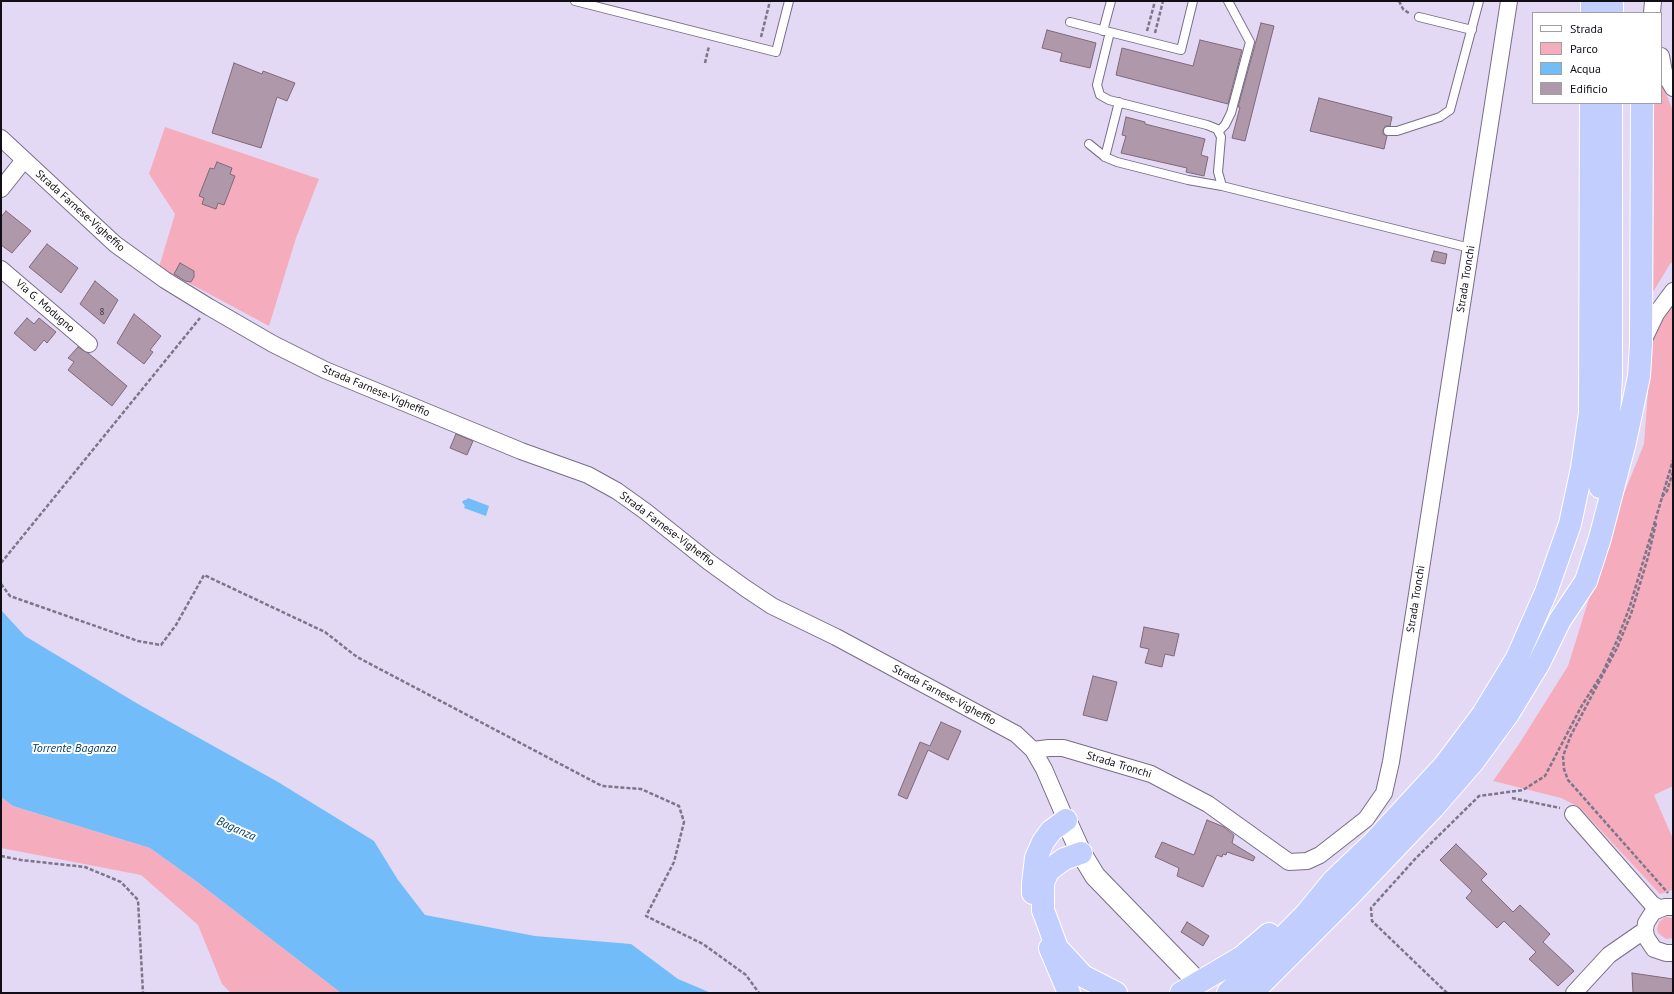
<!DOCTYPE html>
<html>
<head>
<meta charset="utf-8">
<style>
	body { margin:0 }
	#map { position:relative; width:1674px; height:994px; overflow:hidden; background:#e4d9f5; font-family:"PT Sans",sans-serif }
	canvas { display:block }
	.frame { position:absolute; inset:0; border:2px solid #120e17; pointer-events:none }
	.legend { position:absolute; left:1532px; top:12px; width:130px; height:92px; box-sizing:border-box; background:#fff; border:1px solid #a09fa2; margin:0; padding:5px 7px; list-style:none; font-size:12px; color:#120e17 }
	.legend li { display:flex; align-items:center; gap:8px; height:20px }
	.legend b { width:20px; border:1px solid #a09fa2 }
</style>
</head>
<body>
<div id="map">
<canvas width="1674" height="994"></canvas>
<div class="frame"></div>
<ul class="legend">
<li><b style="height:5px;background:#fff"></b>Strada</li>
<li><b style="height:11px;background:#f5adbe"></b>Parco</li>
<li><b style="height:11px;background:#72bdf9"></b>Acqua</li>
<li><b style="height:11px;background:#b098ab"></b>Edificio</li>
</ul>
</div>
<script>
const context = document.querySelector('canvas').getContext('2d');
context.lineJoin = 'round';
function paint(path, color) { context.fillStyle = color; context.fill(path, 'evenodd'); }
const shape = rows => new Path2D(rows.map(r => 'M' + r).join(''));
function stroke(path, color, width, dash) { context.strokeStyle = color; context.lineWidth = width; context.lineCap = dash ? 'butt' : 'round'; context.setLineDash(dash || []); context.stroke(path); }
function write(font, color, halo, rows, align = 'center') {
  context.font = font + ' "PT Sans",sans-serif'; context.lineWidth = 4; context.setLineDash([]); context.textBaseline = 'middle'; context.strokeStyle = halo; context.fillStyle = color; for (const [text, x, y, turn = 0] of rows) {
    context.save(); context.translate(x, y); context.rotate((+turn || 0) * Math.PI / 180); context.textAlign = isNaN(turn) ? turn : align; if (halo) context.strokeText(text, 0, 0); context.fillText(text, 0, 0); context.restore();
  }
}
paint(shape([
	[1661,81,1673,111,1673,262,1670,264,1653,292,1654,103,1661,103],
	[165,127,319,179,296,238,269,326,159,267,175,214,149,174],
	[1673,302,1673,786,1654,795,1673,839,1673,890,1660,894,1579,807,1561,798,1493,781,1519,744,1568,666,1613,521,1644,444,1652,337,1668,306],
	[1,797,13,806,150,848,196,881,341,993,231,993,222,984,198,925,141,875,1,848],
	[1665,917,1673,918,1673,938,1666,939,1658,933,1657,929,1659,922]
]), '#f5adbe');
paint(shape([
	[468,498,489,506,486,516,464,508,465,506,462,502,464,500,466,500],
	[1,610,25,636,138,704,278,782,374,841,398,880,425,915,535,936,631,944,678,979,711,993,341,993,196,881,150,848,13,806,1,797]
]), '#72bdf9');
const building = shape([
	[1261,23,1274,26,1245,141,1232,138,1240,107,1238,107,1261,23],
	[1047,30,1096,43,1090,68,1060,61,1062,53,1042,48,1047,30],
	[1200,40,1242,50,1228,104,1116,75,1122,48,1193,66,1200,40],
	[234,63,262,74,263,71,295,83,287,101,277,97,261,148,212,133,234,63],
	[1319,98,1392,117,1390,126,1385,126,1383,131,1383,134,1387,136,1384,149,1310,131,1319,98],
	[1126,117,1145,122,1145,124,1205,139,1201,155,1208,157,1204,176,1186,172,1187,168,1121,153,1126,136,1122,135,1126,117],
	[217,162,232,168,230,174,235,176,224,205,218,203,216,209,202,204,204,198,199,196,210,168,214,169,217,162],
	[6,211,31,231,12,253,1,245,1,217,6,211],
	[47,244,78,268,61,293,29,267,47,244],
	[1434,251,1447,254,1445,264,1431,261,1434,251],
	[180,263,194,271,194,277,191,282,185,281,174,274,180,263],
	[95,281,118,300,104,324,80,304,95,281],
	[134,314,161,336,150,350,153,352,144,364,117,343,134,314],
	[27,318,34,324,39,318,56,332,47,343,44,340,35,351,14,333,27,318],
	[78,347,88,353,127,386,112,406,68,370,74,362,68,358,78,347],
	[456,434,473,441,467,455,450,448,456,434],
	[1144,627,1179,634,1174,656,1165,654,1162,667,1145,663,1149,649,1140,647,1144,627],
	[1093,676,1117,682,1107,721,1083,715,1093,676],
	[941,722,961,731,948,760,928,750,907,799,898,795,920,742,930,746,941,722],
	[1207,820,1224,827,1234,835,1232,843,1255,857,1253,861,1227,852,1226,855,1223,854,1222,857,1217,855,1203,887,1177,876,1179,868,1155,857,1162,842,1194,855,1207,820],
	[1456,844,1487,874,1481,880,1513,912,1520,905,1550,934,1543,942,1574,971,1558,986,1529,959,1536,952,1504,921,1497,928,1466,898,1472,891,1440,860,1456,844],
	[1187,922,1209,936,1203,946,1181,932,1187,922],
	[1632,973,1673,979,1673,993,1633,993,1632,973]
]);
paint(building, '#b098ab');
stroke(building, '#7f687a', 1);
stroke(shape([
	[1191,975,1213,993]
]), '#c4bbd4', 20, [20, 10]);
const service = shape([
	[575,1,776,52,789,1],
	[1419,17,1472,30],
	[1070,22,1181,50,1193,1],
	[1103,31,1111,1],
	[1110,32,1097,85,1100,95,1109,100,1207,125,1217,129,1221,137,1218,172,1222,186],
	[1219,131,1225,125,1231,113,1250,42,1228,1],
	[1388,131,1397,131,1440,117,1450,110,1479,1],
	[1089,144,1105,157,1117,162,1188,180,1222,186,1470,248],
	[1105,157,1119,102]
]);
const minor = shape([
	[1652,13,1653,1],
	[1661,56,1664,72,1673,88],
	[1,138,115,244,165,280,209,307,273,344,325,370,521,451,588,475,617,491,645,511,709,562,745,588,772,606,836,637,1016,734,1033,750,1044,769,1066,820],
	[1,189,24,160],
	[1,269,89,344],
	[1644,339,1656,314,1673,291],
	[1033,750,1049,748,1063,748,1151,774,1208,804,1289,862,1307,861,1320,855,1366,819,1384,793,1391,762,1509,1],
	[1573,814,1652,904,1659,908],
	[1673,907,1665,907,1653,912,1646,923,1645,930,1646,937,1654,949,1666,953,1673,953],
	[1574,993,1609,955,1645,930]
]);
const tertiary = shape([
	[1066,820,1081,853,1095,876,1191,975]
]);
const trunk = shape([
	[1592,13,1592,1],
	[1612,13,1612,1],
	[1600,487,1608,436,1611,376,1611,103],
	[1081,853,1064,859,1048,871,1043,883,1043,910,1057,948,1083,976,1116,993],
	[1033,893,1033,884,1036,858,1043,842,1051,831,1066,820],
	[1050,948,1069,993],
	[1181,993,1242,957,1269,934],
	[1228,993,1306,914,1333,881,1373,843,1444,766,1483,714,1517,658,1546,592,1570,524,1582,468,1590,413,1591,103],
	[1252,993,1351,894,1433,808,1473,762,1508,714,1539,663,1560,620,1586,581,1600,538,1625,442,1639,376,1641,344,1642,103]
]);
stroke(service, '#786e86', 10);
stroke(minor, '#786e86', 18);
stroke(tertiary, '#786e86', 22);
stroke(trunk, '#fff', 24);
stroke(shape([
	[1399,1,1403,9,1410,14],
	[1147,31,1155,1],
	[1155,33,1163,1],
	[761,37,770,1],
	[705,63,709,46],
	[1662,497,1667,491,1673,472],
	[1656,523,1648,557,1631,614,1617,648,1571,735,1563,756,1564,769,1568,780,1668,893],
	[1,563,200,318],
	[1,584,10,596,138,641,161,645,176,625,204,575,325,632,357,657,602,786,641,789,679,806,684,822,674,862,646,916,703,944,746,975,759,993],
	[1512,798,1560,808],
	[1,856,21,860,85,867,121,882,138,900,143,993],
	[1447,993,1372,921,1371,908,1416,858,1479,796,1523,790,1545,776,1581,707,1603,672,1618,638,1630,606,1673,460]
]), '#7d7588', 2.5, [4, 2]);
stroke(service, '#fff', 8);
stroke(minor, '#fff', 16);
stroke(tertiary, '#fff', 20);
stroke(trunk, '#c2cefe', 22);
write('9px', '#3a303c', null, [
	["8",102,312]
]);
write('11px', '#120e17', '#fff', [
	["Strada Farnese-Vigheffio",80,211,42],
	["Strada Tronchi",1466,279,-81],
	["Via G. Modugno",45,306,41],
	["Strada Farnese-Vigheffio",376,391,23],
	["Strada Farnese-Vigheffio",667,529,37],
	["Strada Tronchi",1416,599,-81],
	["Strada Farnese-Vigheffio",944,695,28],
	["Strada Tronchi",1119,765,17]
]);
write('italic 12px', '#013f65', '#fff', [
	["Torrente Baganza",74,749],
	["Baganza",236,829,24]
]);
</script>
</body>
</html>
